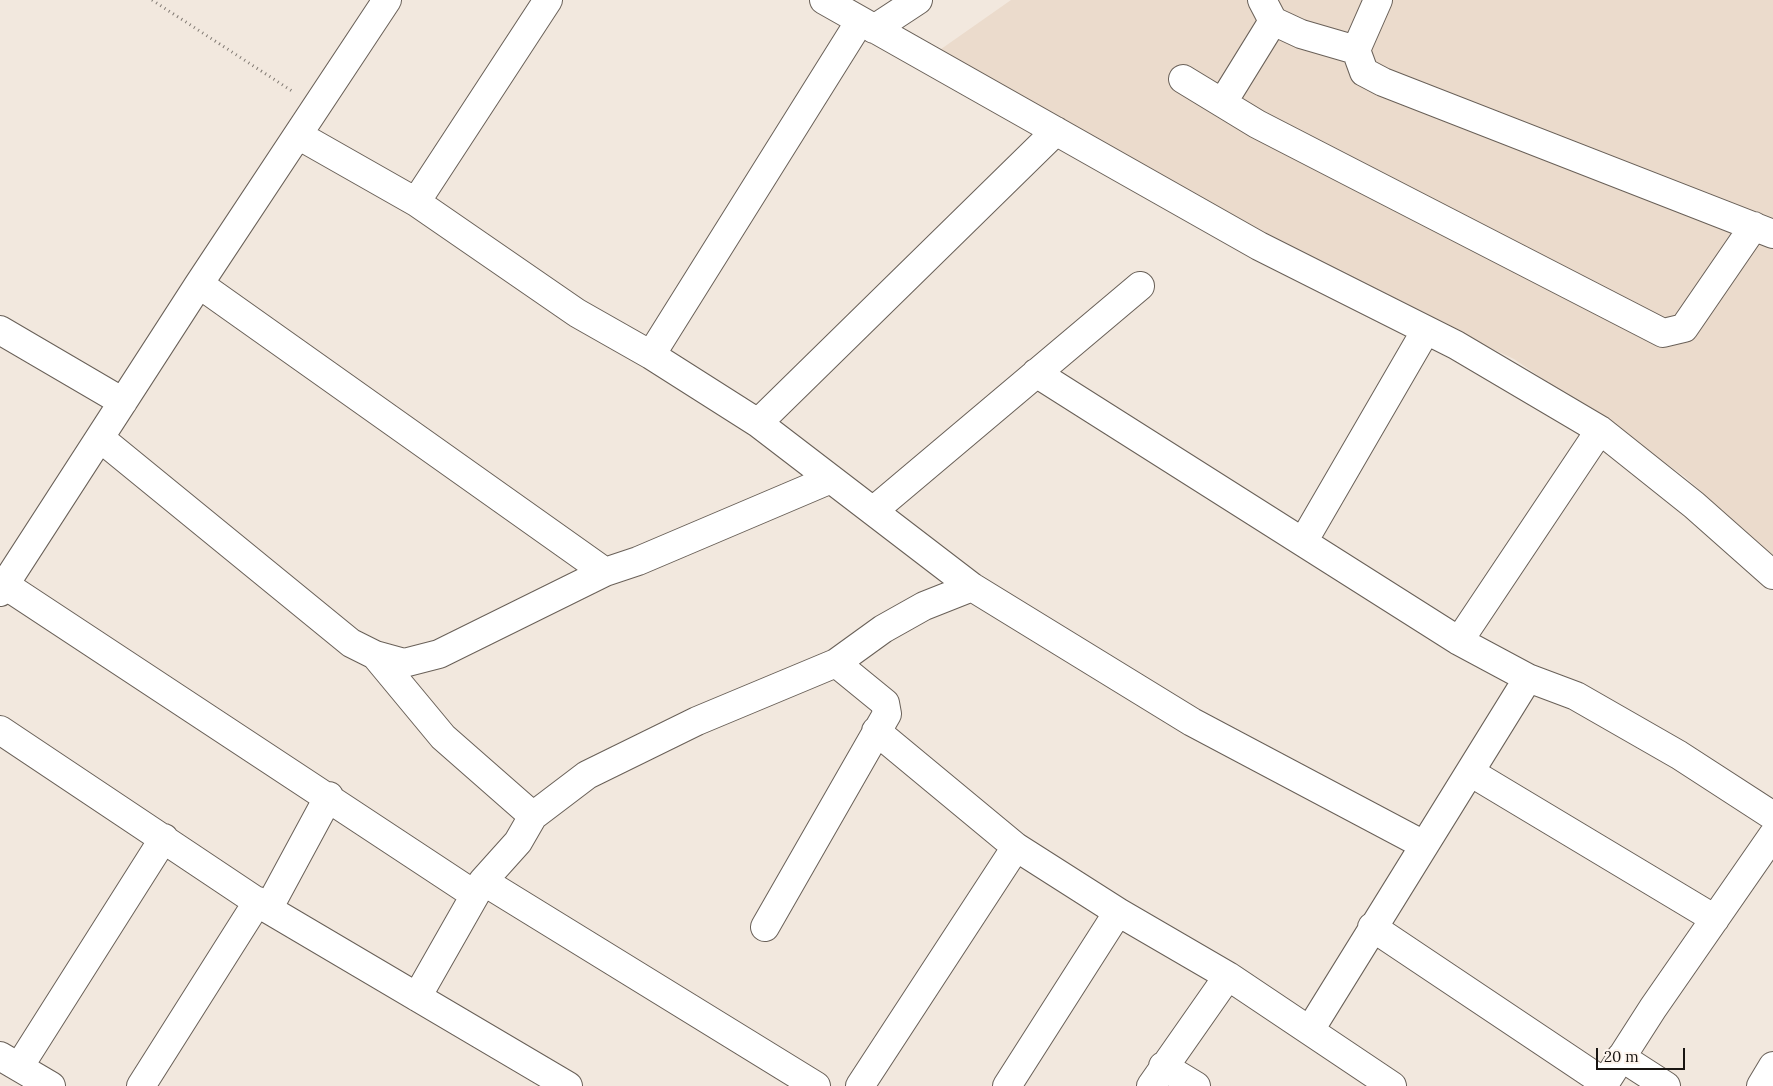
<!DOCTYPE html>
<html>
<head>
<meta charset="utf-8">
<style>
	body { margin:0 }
	#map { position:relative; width:1773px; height:1086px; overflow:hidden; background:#f2e8de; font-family:Lora,serif }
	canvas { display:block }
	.scale { position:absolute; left:1596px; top:1048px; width:89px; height:22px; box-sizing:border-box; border:2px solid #191512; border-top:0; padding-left:6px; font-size:15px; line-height:18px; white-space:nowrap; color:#191512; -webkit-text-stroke:4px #fef5ee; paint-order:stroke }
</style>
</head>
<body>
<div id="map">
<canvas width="1773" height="1086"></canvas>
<div class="scale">20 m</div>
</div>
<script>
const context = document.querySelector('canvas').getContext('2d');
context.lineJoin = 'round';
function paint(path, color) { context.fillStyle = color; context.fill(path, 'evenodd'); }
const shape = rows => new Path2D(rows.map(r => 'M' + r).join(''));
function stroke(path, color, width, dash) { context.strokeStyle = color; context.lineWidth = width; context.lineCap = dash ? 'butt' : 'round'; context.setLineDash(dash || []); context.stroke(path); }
paint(shape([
	[1011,0,1773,0,1773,556,1684,476,1514,359,1275,248,934,54]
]), '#ebdbcc');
const minor = shape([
	[824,0,1259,246,1456,345,1600,430,1694,505,1773,575],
	[1262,0,1273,21,1301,34,1356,50],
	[1378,0,1356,50,1364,72,1383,82,1773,234],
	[874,29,918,0],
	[1183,79,1257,124,1663,333,1684,328,1754,226],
	[1223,102,1273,21],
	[298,135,416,202,577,313,651,355,758,423,972,587,1192,722,1424,845],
	[416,202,548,0],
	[199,284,605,572],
	[0,330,123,402],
	[651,355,860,21],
	[1036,373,1459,641,1528,678],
	[758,423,1056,131],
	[100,438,351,643,375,655,404,663,439,654,605,572,638,561,831,479],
	[873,511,1140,286],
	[1303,542,1426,330],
	[5,585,475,895],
	[0,592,199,284,387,0],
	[1459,641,1600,430],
	[375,655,443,737,533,816],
	[0,730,268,909,568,1086],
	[876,731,1016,847,1118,912,1228,976,1392,1086],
	[1470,772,1715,919],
	[483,881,816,1086],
	[268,909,329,796],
	[765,927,887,714,885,703,836,663],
	[1372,927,1605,1083],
	[417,997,483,881,518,842,533,816,587,775,697,721,836,663,883,629,924,606,972,587],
	[1310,1030,1528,678,1576,696,1679,755,1773,816],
	[0,1056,51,1086],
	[1621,1057,1666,1086],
	[1163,1066,1196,1086],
	[19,1067,164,838],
	[141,1086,258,901],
	[860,1086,1016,847],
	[1007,1086,1118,912],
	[1151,1086,1228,976],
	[1603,1086,1653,1008,1773,835],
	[1761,1086,1773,1066]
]);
stroke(minor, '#696058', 30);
stroke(shape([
	[152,0,292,91]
]), '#807972', 3, [1, 4]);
stroke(minor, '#fff', 28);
</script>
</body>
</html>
